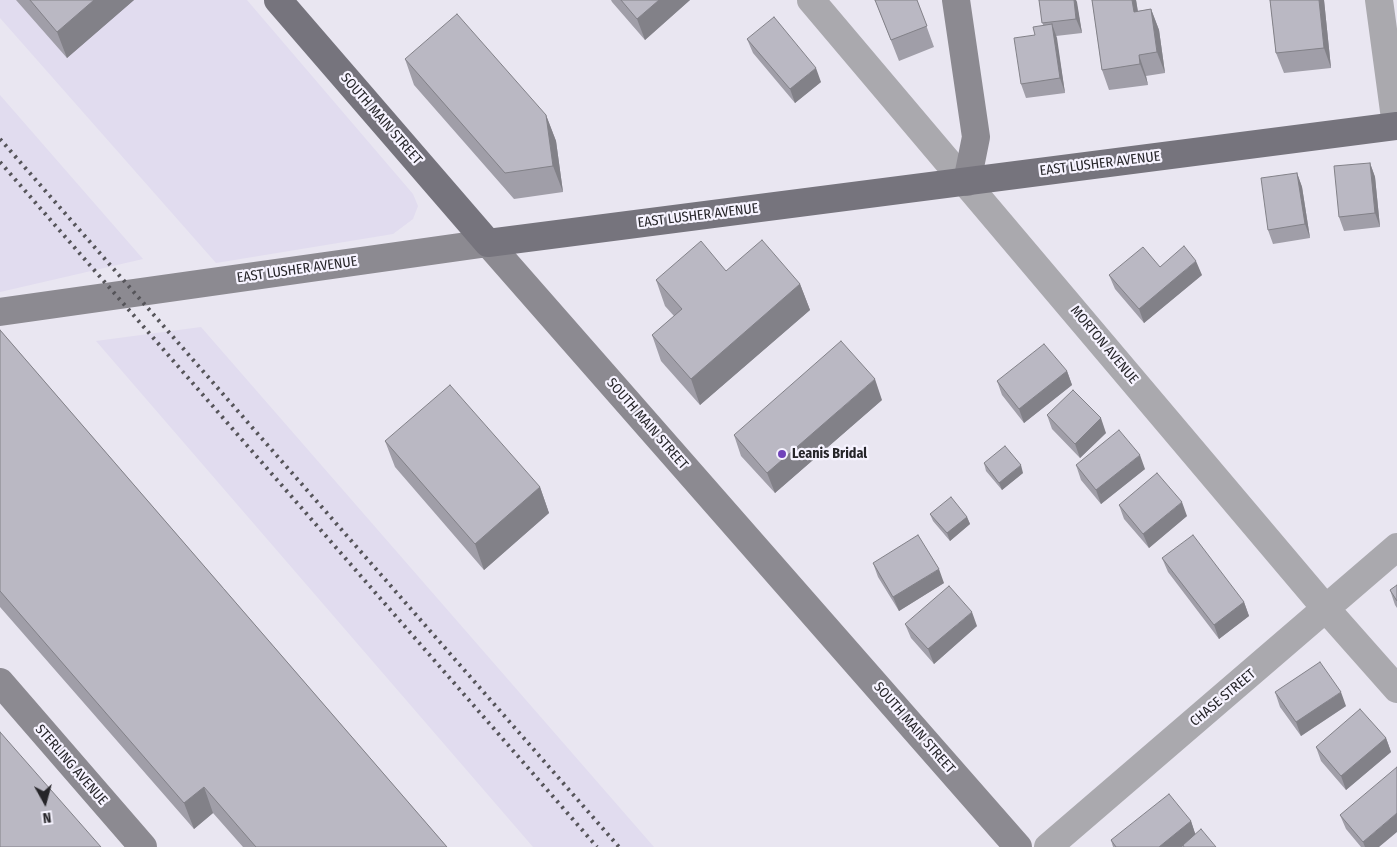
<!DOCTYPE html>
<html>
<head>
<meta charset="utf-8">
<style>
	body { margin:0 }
	#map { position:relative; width:1397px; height:847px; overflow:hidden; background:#e9e6f1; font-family:"Fira Sans Condensed",sans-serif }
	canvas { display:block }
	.north { position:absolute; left:20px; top:777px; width:50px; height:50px; -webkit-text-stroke:4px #f6f3ff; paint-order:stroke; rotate:173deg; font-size:14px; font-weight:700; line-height:20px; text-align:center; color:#262529 }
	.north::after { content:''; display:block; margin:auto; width:18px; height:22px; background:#262529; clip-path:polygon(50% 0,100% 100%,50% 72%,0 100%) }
</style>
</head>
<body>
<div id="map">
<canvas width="1397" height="847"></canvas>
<div class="north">N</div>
</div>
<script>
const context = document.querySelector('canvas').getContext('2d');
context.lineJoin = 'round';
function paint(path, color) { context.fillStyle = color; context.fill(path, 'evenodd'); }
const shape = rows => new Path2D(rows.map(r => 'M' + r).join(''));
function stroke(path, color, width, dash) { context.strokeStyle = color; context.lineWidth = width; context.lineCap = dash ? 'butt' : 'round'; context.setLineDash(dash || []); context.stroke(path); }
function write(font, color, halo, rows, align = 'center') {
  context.font = font + ' "Fira Sans Condensed",sans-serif'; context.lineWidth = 4.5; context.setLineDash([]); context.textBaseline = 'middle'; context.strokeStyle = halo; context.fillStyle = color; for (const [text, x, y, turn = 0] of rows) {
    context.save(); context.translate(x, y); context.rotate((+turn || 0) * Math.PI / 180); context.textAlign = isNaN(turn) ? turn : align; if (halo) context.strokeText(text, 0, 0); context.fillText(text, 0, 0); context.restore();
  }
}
paint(shape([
	[0,0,247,0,413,194,418,206,413,219,393,234,216,263,0,18],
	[0,95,143,259,0,292],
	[201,327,654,847,533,847,96,341]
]), '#e1dcef');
stroke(shape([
	[811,0,1327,610,1397,689],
	[1379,0,1396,126],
	[1048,847,1397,547]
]), '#aaa9ae', 28);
stroke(shape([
	[956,0,976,137,967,182],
	[0,312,488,243,1018,847],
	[0,682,143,847]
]), '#8c8a91', 28);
stroke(shape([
	[278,0,488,243,1397,126]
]), '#76747d', 28);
stroke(shape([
	[0,139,619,847],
	[0,162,597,847]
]), '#555459', 4, [2.5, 5]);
paint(shape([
	[16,0,134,0,67,58],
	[611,0,690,0,645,40,612,2],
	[875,0,917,0,934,47,899,61],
	[1039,0,1076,0,1082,33,1056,36,1065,93,1026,98,1021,84,1043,25],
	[1092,0,1136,0,1138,11,1151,9,1159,30,1165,73,1146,76,1148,85,1109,90,1102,70],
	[1270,0,1324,0,1331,68,1284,73,1276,53],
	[747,39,821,82,795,103,753,53],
	[405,59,546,115,556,141,563,192,514,199,414,85],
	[1370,163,1375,177,1380,227,1344,231,1339,217],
	[1297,173,1302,187,1310,238,1273,244,1268,230],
	[1160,267,1202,275,1144,323,1115,289,1109,275],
	[726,271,800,284,810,310,700,405,661,361,652,335,674,316,665,306,656,280],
	[0,330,447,847,243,847,213,813,194,829,0,607],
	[1067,371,1072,385,1024,423,1002,395,997,381],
	[882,400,775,493,741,456,734,435],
	[1047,415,1106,433,1080,458,1052,429],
	[385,441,540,487,549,513,484,570,395,467],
	[984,463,1023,473,1002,490,986,471],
	[1076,465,1145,469,1101,504,1081,480],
	[1119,505,1187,516,1149,548,1124,519],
	[930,514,967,517,970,524,950,541,933,521],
	[1162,558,1244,602,1249,616,1219,639,1168,572],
	[873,563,944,583,899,611,878,577],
	[1397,585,1397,608,1395,605,1390,590],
	[905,624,977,626,934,664,911,638],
	[1275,692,1346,706,1301,736,1280,707],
	[1386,738,1391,752,1346,790,1321,761,1316,747],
	[1340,815,1379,847,1361,847,1346,829],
	[1191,821,1195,834,1216,847,1183,847,1183,846,1182,847,1113,847,1111,840]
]), '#a09ea8');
paint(shape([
	[94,0,134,0,67,58,57,32],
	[659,0,690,0,645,40,637,19],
	[1074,0,1076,0,1077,2,1082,33,1076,19],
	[1132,0,1136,0,1141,33,1134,12],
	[1319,0,1324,0,1331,68,1324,48],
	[1151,9,1159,30,1165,73,1157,52],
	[1052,24,1057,38,1065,93,1060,78],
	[1139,55,1146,76,1148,85,1140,64],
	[816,68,821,82,795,103,790,89],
	[546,115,556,141,563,192,553,166],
	[1370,163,1375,177,1380,227,1375,213],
	[1297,173,1302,187,1310,238,1305,224],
	[1196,261,1202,275,1144,323,1139,309],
	[800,284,810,310,700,405,691,379],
	[1067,371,1072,385,1024,423,1019,409],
	[875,379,882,400,775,493,767,473],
	[1101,418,1106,433,1080,458,1075,444],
	[1140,455,1145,469,1101,504,1096,490],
	[1021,465,1023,473,1002,490,999,483],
	[540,487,549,513,484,570,475,544],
	[1182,502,1187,516,1149,548,1143,534],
	[967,517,970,524,950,541,947,533],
	[939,569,944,583,899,611,893,597],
	[1244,602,1249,616,1219,639,1214,625],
	[972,612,977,626,934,664,928,649],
	[1341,692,1346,706,1301,736,1296,722],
	[1386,738,1391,752,1346,790,1341,776],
	[204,787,213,813,194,829,184,803],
	[1397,813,1397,832,1379,847,1365,847,1363,842],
	[1191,821,1196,836,1182,847,1159,847]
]), '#828188');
const building = shape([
	[30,0,94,0,57,32,30,0],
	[621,0,659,0,637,19,621,0],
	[875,0,917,0,927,26,891,40,875,0],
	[1039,0,1074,0,1076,19,1042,23,1039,0],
	[1092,0,1132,0,1134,12,1151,9,1157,52,1139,55,1140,64,1102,70,1092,0],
	[1270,0,1319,0,1324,48,1276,53,1270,0],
	[457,14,546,115,553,166,505,173,405,59,457,14],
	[774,17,816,68,790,89,747,39,774,17],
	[1052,24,1060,78,1021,84,1014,38,1035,35,1033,27,1052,24],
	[1370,163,1375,213,1339,217,1334,166,1370,163],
	[1297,173,1305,224,1268,230,1261,178,1297,173],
	[762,240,800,284,691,379,652,335,682,309,656,280,701,241,726,271,762,240],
	[1184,246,1196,261,1139,309,1109,275,1143,247,1160,267,1184,246],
	[0,330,447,847,256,847,204,787,184,803,0,591,0,330],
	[841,341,875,379,767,473,734,435,841,341],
	[1044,344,1067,371,1019,409,997,381,1044,344],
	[450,385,540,487,475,544,385,441,450,385],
	[1073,390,1101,418,1075,444,1047,415,1073,390],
	[1119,430,1140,455,1096,490,1076,465,1119,430],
	[1005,446,1021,465,999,483,984,463,1005,446],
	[1157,473,1182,502,1143,534,1119,505,1157,473],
	[951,497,967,517,947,533,930,514,951,497],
	[918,535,939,569,893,597,873,563,918,535],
	[1193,535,1244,602,1214,625,1162,558,1193,535],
	[1397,585,1397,601,1390,590,1397,585],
	[949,586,972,612,928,649,905,624,949,586],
	[1320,662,1341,692,1296,722,1275,692,1320,662],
	[1360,709,1386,738,1341,776,1316,747,1360,709],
	[0,732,101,847,0,847,0,732],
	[1397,767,1397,813,1363,842,1340,815,1397,767],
	[1169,794,1191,821,1159,847,1116,847,1111,840,1169,794],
	[1201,829,1216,847,1184,847,1183,845,1201,829]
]);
paint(building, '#bab8c3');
stroke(building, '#828188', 1);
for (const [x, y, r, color] of [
	[782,454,5,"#7143ba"]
]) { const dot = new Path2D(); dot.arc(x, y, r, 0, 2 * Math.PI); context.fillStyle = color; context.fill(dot); stroke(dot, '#f6f3ff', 2); }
write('14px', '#262529', '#f6f3ff', [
	["SOUTH MAIN STREET",381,119,49],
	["EAST LUSHER AVENUE",1100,164,-7],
	["EAST LUSHER AVENUE",698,216,-7],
	["EAST LUSHER AVENUE",297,270,-8],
	["MORTON AVENUE",1104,345,50],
	["SOUTH MAIN STREET",647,424,49],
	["CHASE STREET",1223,698,-40],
	["SOUTH MAIN STREET",914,728,49],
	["STERLING AVENUE",71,765,49]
]);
write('bold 14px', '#262529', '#f6f3ff', [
	["Leanis Bridal",792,454]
], 'left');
</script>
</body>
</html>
